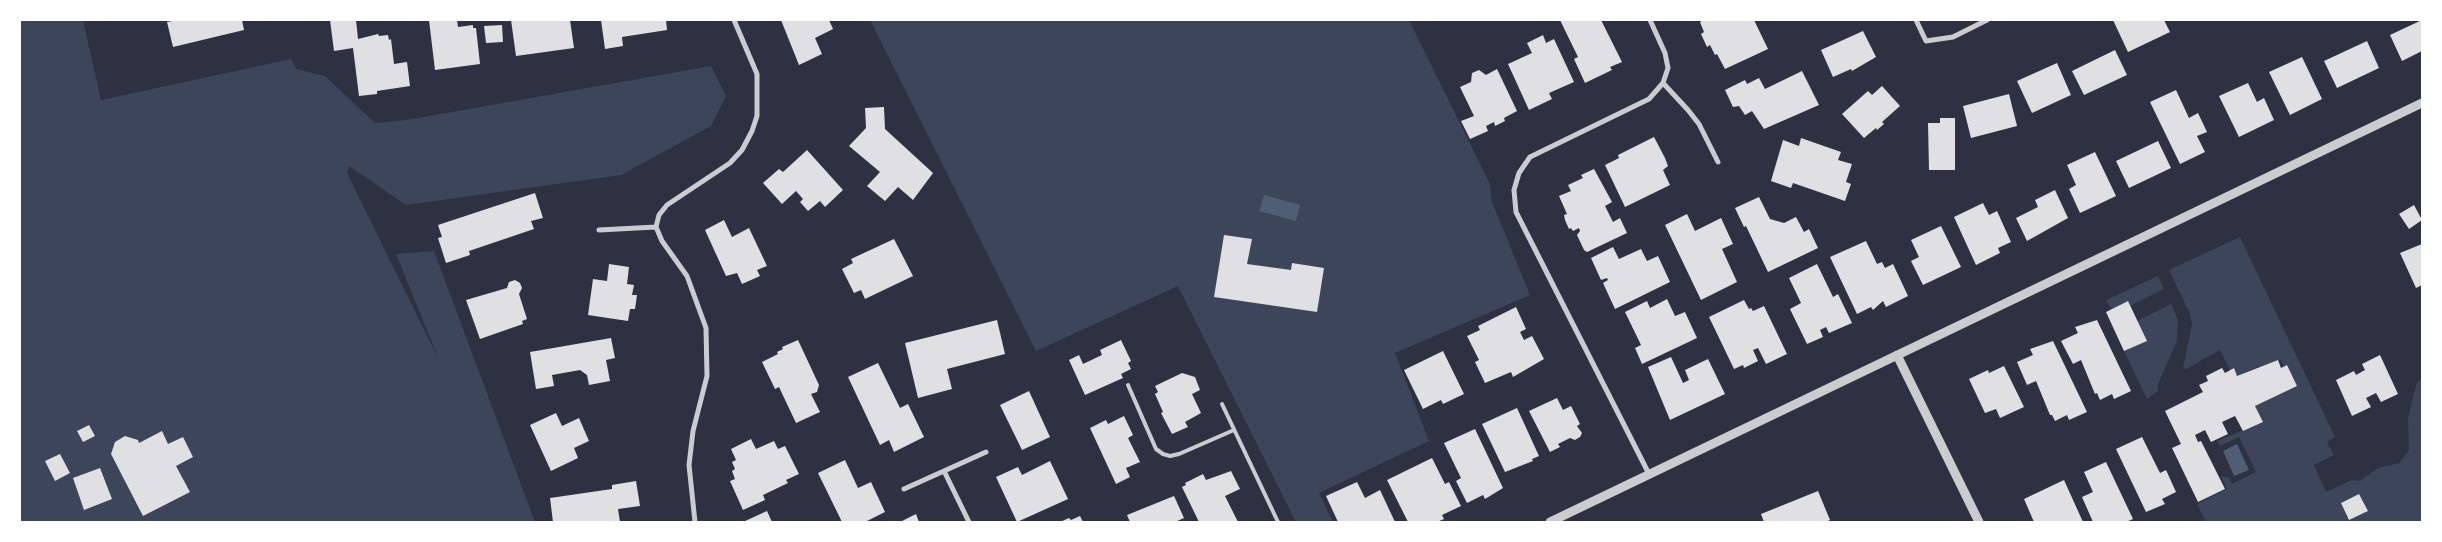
<!DOCTYPE html>
<html>
<head>
<meta charset="utf-8">
<style>
	body { margin:0 }
	#map { position:relative; width:2442px; height:542px; overflow:hidden; background:#2d3142; font-family:"Space Grotesk",sans-serif }
	canvas { display:block }
	.frame { position:absolute; inset:0; border:21px solid #fff; pointer-events:none }
</style>
</head>
<body>
<div id="map">
<canvas width="2442" height="542"></canvas>
<div class="frame"></div>
</div>
<script>
const context = document.querySelector('canvas').getContext('2d');
context.lineJoin = 'round';
function paint(path, color) { context.fillStyle = color; context.fill(path, 'evenodd'); }
const shape = rows => new Path2D(rows.map(r => 'M' + r).join(''));
function stroke(path, color, width, dash) { context.strokeStyle = color; context.lineWidth = width; context.lineCap = dash ? 'butt' : 'round'; context.setLineDash(dash || []); context.stroke(path); }
paint(shape([
	[20,20,83,20,101,100,291,59,296,69,325,76,375,123,407,120,711,66,726,96,711,126,621,175,406,205,349,166,347,173,439,360,396,254,434,251,535,522,20,522],
	[870,20,1409,20,1490,184,1492,202,1530,295,1395,353,1429,441,1319,493,1333,522,1296,522,1178,286,1036,351],
	[2240,237,2335,437,2327,442,2334,455,2314,465,2326,492,2352,480,2360,481,2378,468,2399,463,2409,450,2408,418,2416,385,2422,378,2422,522,2206,522,2197,504,2227,489,2221,476,2228,477,2232,484,2256,472,2239,437,2220,446,2217,441,2263,422,2255,406,2297,386,2287,365,2284,367,2281,360,2277,360,2260,368,2259,366,2237,376,2234,369,2230,370,2220,350,2186,369,2183,368,2192,325,2190,314,2169,270],
	[2359,494,2368,511,2349,520,2341,503],
	[2158,276,2164,289,2130,306,2128,301,2111,309,2106,300],
	[2171,304,2178,320,2177,341,2158,384,2158,391,2147,399,2124,351,2146,341,2137,321]
]), '#3c4559');
paint(shape([
	[1264,195,1300,205,1296,221,1259,211],
	[2237,444,2249,470,2234,476,2223,451]
]), '#4f5d75');
paint(shape([
	[178,20,242,20,244,30,173,47,167,22],
	[330,20,356,20,358,39,378,34,379,36,388,35,389,40,391,39,394,64,407,62,410,86,377,91,377,94,359,96,353,48,334,51],
	[429,20,457,20,458,27,473,25,473,28,476,28,480,64,435,70],
	[511,20,570,20,574,48,516,56],
	[601,20,666,20,667,30,622,37,623,46,605,49],
	[781,20,829,20,833,29,815,38,822,54,799,65],
	[1560,20,1601,20,1622,62,1610,67,1612,70,1585,83,1574,59,1578,57],
	[1703,20,1754,20,1768,49,1725,69,1717,54,1715,55,1710,45,1707,47,1701,34,1704,32,1700,22],
	[2113,20,2164,20,2170,32,2128,52],
	[2422,20,2422,51,2402,61,2390,35],
	[502,25,503,42,486,43,484,26],
	[1863,31,1876,57,1852,71,1851,69,1833,77,1821,50],
	[1543,35,1546,43,1554,39,1574,82,1549,93,1552,99,1529,110,1508,64,1532,53,1527,43],
	[2367,41,2379,68,2337,88,2324,61],
	[2115,50,2127,75,2084,95,2072,71],
	[2302,57,2322,99,2290,115,2269,72],
	[2057,63,2071,95,2032,113,2017,81],
	[1497,69,1517,111,1504,118,1505,121,1495,126,1494,122,1486,126,1488,131,1470,139,1461,121,1474,116,1460,87,1471,82,1472,73,1479,70,1486,75],
	[1802,71,1819,105,1764,129,1752,111,1745,115,1739,106,1733,107,1725,90,1745,80,1747,84,1759,78,1765,89],
	[2248,83,2257,102,2264,98,2274,120,2239,137,2219,96],
	[1882,86,1900,106,1882,122,1884,124,1877,130,1876,128,1864,138,1842,114,1868,91,1872,95],
	[2176,90,2189,118,2198,113,2207,132,2197,136,2205,152,2180,164,2150,102],
	[2009,94,2017,126,1971,138,1963,106],
	[884,107,885,129,933,173,913,200,898,187,885,201,867,186,880,172,849,146,866,128,865,108],
	[1940,118,1955,118,1955,170,1929,170,1928,123,1940,123],
	[1654,137,1665,158,1668,166,1663,170,1670,185,1625,207,1605,165,1619,158,1618,155],
	[1801,138,1841,152,1838,160,1852,164,1846,182,1851,184,1845,201,1793,183,1791,188,1771,181,1783,140,1799,146],
	[2158,141,2171,168,2129,188,2116,161],
	[807,150,843,190,825,207,820,201,808,211,800,202,803,199,796,191,782,204,763,183,779,169,783,172],
	[2095,152,2116,196,2080,213,2069,189,2076,185,2067,165],
	[1594,169,1612,202,1605,206,1613,222,1620,218,1627,233,1587,252,1584,250,1577,235,1580,231,1579,228,1573,231,1571,228,1569,229,1565,220,1564,215,1567,214,1559,196,1571,191,1568,185,1583,178,1581,175],
	[2055,190,2068,218,2027,241,2016,218,2038,207,2035,200],
	[535,193,543,218,531,221,534,229,469,251,470,255,446,263,438,238,442,237,438,225],
	[1759,197,1770,219,1784,223,1796,217,1804,232,1809,229,1818,248,1768,272,1746,226,1744,227,1735,208],
	[1983,203,1989,215,1997,211,2011,242,1998,248,2000,253,1976,265,1954,217],
	[2414,205,2422,220,2409,229,2399,214],
	[1687,214,1695,231,1721,218,1733,244,1722,249,1737,282,1701,300,1665,225],
	[724,220,732,237,749,228,767,266,757,270,760,276,742,284,737,273,726,276,705,230],
	[1941,226,1961,267,1923,285,1911,261,1919,257,1911,240],
	[1224,235,1252,239,1247,264,1291,270,1292,263,1324,268,1317,312,1214,297],
	[894,239,913,276,865,299,861,290,854,293,842,269,853,263,851,259],
	[1866,241,1877,264,1882,262,1885,268,1893,264,1908,296,1886,307,1883,301,1873,310,1871,307,1857,314,1830,257],
	[2422,244,2422,285,2416,288,2400,253],
	[1613,247,1619,259,1641,249,1647,261,1658,256,1670,282,1615,309,1603,283,1608,280,1607,278,1601,280,1591,258],
	[609,264,629,267,627,284,634,285,632,295,637,295,635,309,630,309,628,321,588,315,593,279,607,281],
	[1817,264,1833,297,1838,294,1852,323,1829,333,1826,327,1820,330,1823,337,1807,344,1790,309,1801,303,1789,278],
	[515,280,520,283,522,288,519,294,527,319,522,321,523,324,480,339,466,300,507,288,509,282],
	[1667,299,1675,316,1685,312,1697,338,1642,364,1635,348,1641,345,1625,312,1647,301,1650,308],
	[1744,300,1749,309,1751,308,1753,311,1764,306,1787,354,1766,364,1758,348,1753,350,1758,361,1744,368,1743,365,1734,369,1709,317],
	[2128,301,2147,341,2124,351,2106,312],
	[1516,307,1526,329,1520,332,1524,340,1532,336,1544,359,1513,377,1511,372,1485,383,1475,362,1479,360,1467,336,1480,330,1478,326],
	[997,320,1005,354,947,369,952,389,918,398,905,343],
	[2097,320,2131,391,2114,399,2112,394,2100,400,2097,393,2095,394,2081,360,2073,364,2061,341,2078,333,2075,327],
	[611,338,615,358,606,360,610,381,589,385,587,375,580,370,552,375,554,386,536,389,530,352],
	[798,340,819,385,817,392,811,394,820,412,796,423,779,387,775,389,762,362,778,354,777,352,783,349,782,347],
	[1121,340,1131,361,1128,363,1131,369,1121,374,1123,378,1085,395,1069,360,1079,355,1083,364,1102,355,1100,350],
	[2053,341,2087,412,2069,420,2067,415,2055,421,2052,415,2050,415,2036,381,2027,385,2017,362,2033,355,2030,349],
	[1443,351,1464,394,1443,404,1441,400,1423,409,1404,370],
	[2380,355,2398,394,2381,402,2376,393,2366,398,2371,407,2352,416,2336,380,2354,371,2356,375,2365,370,2362,364],
	[1671,357,1683,383,1689,380,1685,370,1708,359,1725,394,1670,420,1648,367],
	[2278,360,2281,368,2287,365,2297,386,2255,406,2263,422,2243,431,2235,416,2222,422,2228,434,2211,442,2205,430,2195,435,2198,442,2201,441,2225,489,2198,502,2172,448,2181,444,2165,411,2203,392,2199,385,2208,381,2206,376,2222,368,2225,373,2234,368,2237,376],
	[878,363,900,408,908,404,924,437,894,452,889,440,880,445,848,377],
	[2004,366,2024,407,2000,418,1996,409,1985,413,1969,379,1988,370,1989,373],
	[1182,373,1195,377,1200,390,1192,394,1201,413,1185,422,1188,427,1172,434,1161,413,1163,412,1155,394,1158,392,1155,386],
	[1029,391,1050,437,1022,450,1000,405],
	[1557,398,1563,410,1571,406,1580,424,1577,426,1582,433,1580,437,1575,440,1570,438,1558,444,1560,447,1550,452,1529,411],
	[1517,408,1539,456,1532,459,1533,461,1505,472,1482,424],
	[556,413,562,426,579,418,589,441,574,448,578,458,551,471,530,425],
	[1124,416,1133,435,1128,438,1140,462,1126,468,1130,477,1116,484,1090,428,1106,420,1108,424],
	[89,425,95,436,83,442,77,431],
	[1475,429,1503,488,1485,499,1483,495,1467,503,1456,481,1461,478,1444,443],
	[162,431,168,444,183,437,193,457,176,466,190,492,143,516,111,454,115,442,125,436,138,440,139,443],
	[2142,437,2160,473,2166,470,2176,492,2162,499,2165,504,2146,512,2116,449],
	[751,439,756,449,774,441,778,449,785,446,799,474,786,480,788,483,763,495,765,500,743,510,730,481,735,479,732,471,735,469,732,462,736,460,731,449],
	[60,454,70,473,55,481,45,461],
	[1432,458,1445,484,1449,482,1461,506,1442,515,1444,519,1437,522,1408,522,1387,480],
	[845,460,858,488,871,482,885,512,865,522,842,522,818,473],
	[1050,461,1068,499,1017,522,996,477,1018,467,1022,475],
	[2106,462,2133,519,2126,522,2093,522,2082,497,2093,492,2084,472],
	[100,468,112,499,84,510,73,478],
	[1231,471,1240,489,1225,496,1238,522,1199,522,1182,487,1186,485,1185,483,1203,474,1206,480],
	[2064,480,2083,522,2034,522,2024,499],
	[636,481,640,506,618,509,620,522,553,522,550,498,612,489,612,485],
	[1357,482,1365,498,1380,490,1395,522,1338,522,1326,496],
	[1818,491,1830,520,1826,522,1764,522,1761,514],
	[2359,494,2368,511,2349,520,2341,503],
	[1174,496,1184,518,1175,522,1130,522,1127,515],
	[767,511,772,522,743,522],
	[916,514,919,522,900,522],
	[1080,516,1083,522,1060,522,1069,518,1071,520]
]), '#e0e0e3');
stroke(shape([
	[1128,385,1156,449,1163,454,1170,456,1179,454,1234,430],
	[1222,404,1278,522]
]), '#caccd0', 4);
stroke(shape([
	[1916,20,1926,41,1953,37,1987,20],
	[1663,83,1688,110,1699,124,1718,162],
	[599,230,656,227],
	[944,471,986,452],
	[1649,474,1516,212,1514,190,1519,173,1530,157,1649,99,1663,83,1668,68,1665,53,1650,20],
	[904,489,944,471,969,522],
	[695,522,689,465,693,431,707,376,706,328,687,276,662,241,656,227,659,215,667,205,730,163,742,150,752,131,757,116,757,74,734,20]
]), '#caccd0', 5);
stroke(shape([
	[1897,355,1979,522],
	[1550,522,2422,103]
]), '#caccd0', 9);
</script>
</body>
</html>
